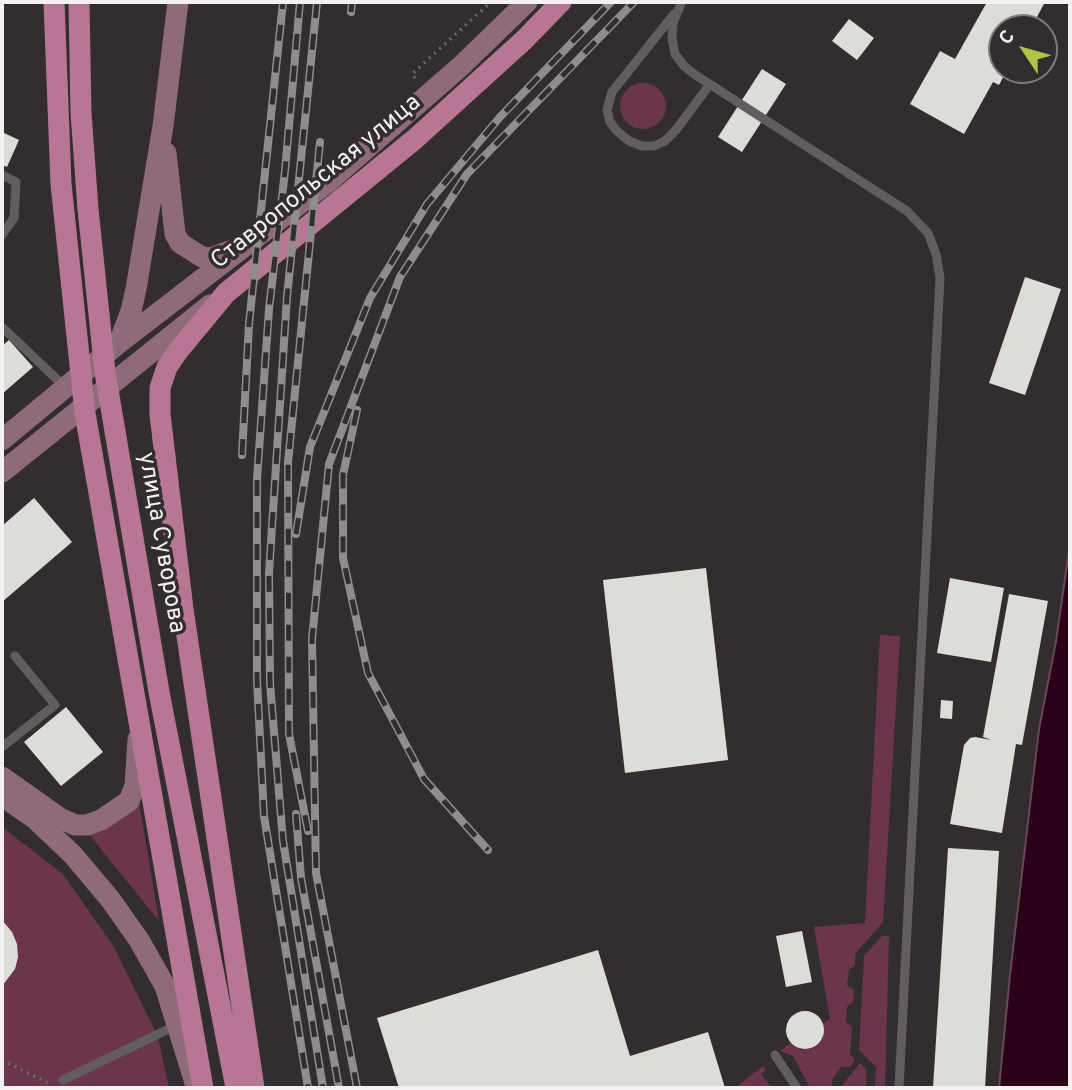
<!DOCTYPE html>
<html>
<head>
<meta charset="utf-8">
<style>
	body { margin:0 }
	#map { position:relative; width:1072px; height:1090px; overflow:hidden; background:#342d30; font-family:Overpass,sans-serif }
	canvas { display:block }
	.frame { position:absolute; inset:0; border:4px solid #f5f1f2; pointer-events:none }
	.north { position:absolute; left:988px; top:14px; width:70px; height:70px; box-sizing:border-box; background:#342d30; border:2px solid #817b7e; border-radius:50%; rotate:306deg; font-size:19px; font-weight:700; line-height:28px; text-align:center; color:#f5f1f2 }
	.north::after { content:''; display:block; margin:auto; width:24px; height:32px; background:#b4c24a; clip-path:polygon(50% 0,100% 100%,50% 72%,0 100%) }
</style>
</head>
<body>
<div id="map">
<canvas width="1072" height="1090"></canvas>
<div class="frame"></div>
<div class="north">С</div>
</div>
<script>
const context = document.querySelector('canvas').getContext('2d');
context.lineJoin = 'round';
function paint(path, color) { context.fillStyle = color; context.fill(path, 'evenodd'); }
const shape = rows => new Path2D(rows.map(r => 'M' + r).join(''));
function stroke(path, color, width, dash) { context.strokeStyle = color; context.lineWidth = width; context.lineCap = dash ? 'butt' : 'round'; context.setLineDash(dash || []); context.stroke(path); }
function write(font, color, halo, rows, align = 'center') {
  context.font = font + ' Overpass,sans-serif'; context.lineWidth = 7; context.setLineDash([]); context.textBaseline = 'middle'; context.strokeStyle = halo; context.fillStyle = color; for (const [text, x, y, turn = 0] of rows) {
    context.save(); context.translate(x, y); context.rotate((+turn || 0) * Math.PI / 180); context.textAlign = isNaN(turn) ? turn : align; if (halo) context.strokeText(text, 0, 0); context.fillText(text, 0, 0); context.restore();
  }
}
paint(shape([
	'620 106a23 23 0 1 1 46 0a23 23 0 1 1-46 0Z',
	[880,635,900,636,883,922,855,954,855,965,849,970,847,985,854,990,853,1002,847,1007,846,1022,852,1027,850,1054,855,1060,850,1067,841,1067,833,1078,831,1088,810,1088,793,1056,780,1051,790,1043,803,1050,815,1047,823,1038,823,1023,830,1019,814,927,865,923],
	[139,802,159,921,88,833],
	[2,827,63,874,114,947,158,1037,169,1088,2,1088],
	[882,936,889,936,885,1088,875,1088,876,1067,859,1050,864,956],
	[860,1063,866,1069,866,1088,840,1088],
	[763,1066,766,1070,761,1074,772,1088,735,1088]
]), '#6c354e');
const water = shape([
	[1070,544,1070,1088,999,1088,1010,975,1039,729,1056,641,1070,544]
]);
paint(water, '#2c0118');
stroke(water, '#684959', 2);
paint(shape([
	[987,2,1045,2,1031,28,1002,28,1002,70,1007,70,999,85,993,82,964,134,910,104,940,51,955,59],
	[849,19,874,38,857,60,832,41],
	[762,69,786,84,742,152,718,137],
	[2,132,19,140,7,167,2,165],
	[1025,277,1061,289,1025,395,989,383],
	[9,340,33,367,2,394,2,346],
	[34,498,72,542,2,602,2,526],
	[706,568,728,760,625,773,603,580],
	[950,578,1004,588,991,662,937,653],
	[1009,594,1048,601,1022,745,1016,744,1002,833,950,824,964,745,970,738,975,737,991,740,983,737],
	[941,700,953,701,952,719,940,718],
	[66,707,103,752,61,786,24,742],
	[948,848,999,851,985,1088,933,1088],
	[2,920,12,932,17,944,18,957,15,969,2,986],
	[802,931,812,982,786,987,776,936],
	[598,950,630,1056,708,1032,725,1088,399,1088,377,1018],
	'786 1030a19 19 0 1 1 38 0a19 19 0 1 1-38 0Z'
]), '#dcddd6');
stroke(shape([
	[415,78,412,74,491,2],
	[2,1060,50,1084]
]), '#6e686a', 3.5, [2, 5]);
stroke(shape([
	[681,4,673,23,672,38,675,54,684,66,697,76,907,211,928,233,936,254,940,278,899,1088],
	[674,14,612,92,607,110,610,122,616,130,629,141,642,146,654,146,665,141,676,130,710,84],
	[2,175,16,182,14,218,2,235],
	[2,327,65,387],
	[2,747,55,705,15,656],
	[775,1055,797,1088],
	[63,1080,177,1025]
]), '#645d60', 9);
stroke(shape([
	[166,153,175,234,180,243,202,257,210,258,232,250],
	[119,343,131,311,136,289,163,126,178,2],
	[2,440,119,343,327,183,461,66,527,2],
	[2,472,210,305],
	[2,777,60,818,75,825,87,825,101,820,129,801,135,786,138,739],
	[2,796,34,818,73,855,110,899,139,940,165,986,195,1083]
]), '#8e6a7a', 21);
stroke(shape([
	[54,2,61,184,85,413,203,1088],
	[79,2,81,113,88,209,105,372,159,692,236,1088],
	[254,1088,183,609,160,414,160,388,167,367,178,351,226,293,415,139,524,40,561,2]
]), '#b77794', 21);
const rail = shape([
	[300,2,285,171,269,309,257,479,257,680,264,816,308,1088],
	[317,2,287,297,269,573,270,683,283,841,323,1088],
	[351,12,352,2],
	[357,410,343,475,343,558,368,673,424,779,488,850],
	[242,455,249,324,283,2],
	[296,534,310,447,370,298,427,204,500,117,611,2],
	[296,814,301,878,339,1088],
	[308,831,289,734,288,462,320,142],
	[357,1088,316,873,312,639,329,464,400,277,467,174,634,2]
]);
stroke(rail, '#928c8e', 8);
stroke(rail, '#342d30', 5, [16]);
write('24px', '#f5f1f2', '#342d30', [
	["Ставропольская улица",317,183,-39],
	["улица Суворова",160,543,80]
]);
</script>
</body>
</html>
